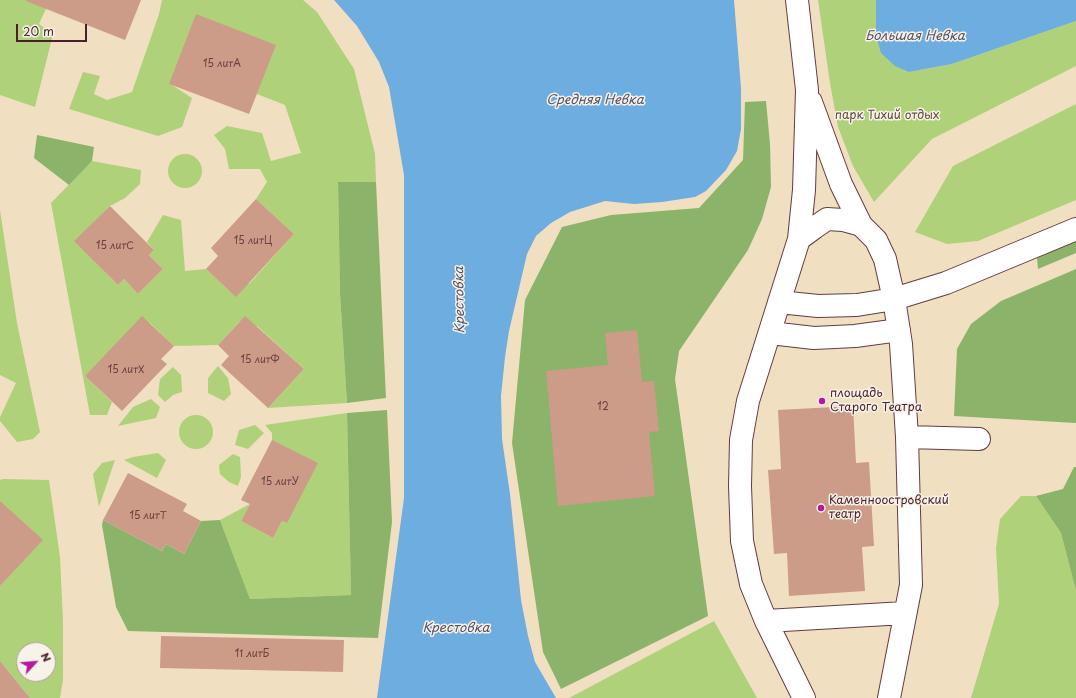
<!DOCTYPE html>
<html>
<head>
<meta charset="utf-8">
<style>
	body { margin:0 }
	#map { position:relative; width:1076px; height:698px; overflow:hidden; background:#f1dfc1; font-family:"Playpen Sans",sans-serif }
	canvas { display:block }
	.north { position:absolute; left:16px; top:642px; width:40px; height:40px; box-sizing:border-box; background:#f7f3e8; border:1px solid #b29e9c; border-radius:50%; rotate:64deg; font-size:11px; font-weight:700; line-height:16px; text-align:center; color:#4a1f2b }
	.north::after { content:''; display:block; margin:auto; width:14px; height:18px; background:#b5179e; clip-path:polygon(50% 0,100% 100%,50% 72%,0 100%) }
	.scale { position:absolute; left:16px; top:24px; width:71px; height:18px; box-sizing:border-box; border:2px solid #4a1f2b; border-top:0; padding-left:5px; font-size:12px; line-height:14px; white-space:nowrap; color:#4a1f2b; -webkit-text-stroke:3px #f7f3e8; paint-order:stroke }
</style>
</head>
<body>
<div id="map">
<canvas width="1076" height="698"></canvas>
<div class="north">N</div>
<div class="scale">20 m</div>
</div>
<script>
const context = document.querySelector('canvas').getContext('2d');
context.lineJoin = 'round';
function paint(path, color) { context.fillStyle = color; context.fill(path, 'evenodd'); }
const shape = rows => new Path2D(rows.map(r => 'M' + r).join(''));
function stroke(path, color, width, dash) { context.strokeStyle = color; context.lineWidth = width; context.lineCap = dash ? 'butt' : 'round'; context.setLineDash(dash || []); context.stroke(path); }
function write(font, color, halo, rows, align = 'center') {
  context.font = font + ' "Playpen Sans",sans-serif'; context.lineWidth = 3; context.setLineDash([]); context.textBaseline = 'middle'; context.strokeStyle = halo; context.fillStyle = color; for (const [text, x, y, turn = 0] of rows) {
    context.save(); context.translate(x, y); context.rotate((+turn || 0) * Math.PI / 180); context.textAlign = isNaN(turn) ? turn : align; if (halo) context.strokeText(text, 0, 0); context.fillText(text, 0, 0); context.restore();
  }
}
paint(shape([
	[0,0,50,0,39,24,53,34,35,107,0,95],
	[162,0,303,0,317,12,354,69,375,154,376,182,338,182,340,294,347,403,268,408,304,369,257,326,252,331,240,321,218,345,174,346,149,322,136,336,85,376,112,402,107,415,90,415,51,203,92,161,141,170,140,184,125,198,110,206,75,241,118,285,124,279,138,294,163,269,149,255,154,250,147,242,163,215,181,220,185,271,206,269,231,292,244,279,249,284,294,234,256,199,267,182,260,169,229,169,225,149,214,135,227,126,262,133,271,161,301,153,285,105,257,94,169,83,192,98,182,127,158,136,69,109,83,72,100,76,94,94,107,100,132,92,159,14],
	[818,0,876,0,876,35,909,72,952,64,1076,21,1076,66,932,139,874,202,853,166,838,127,830,83],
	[1076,104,1076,200,978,241,947,244,915,232,953,166],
	'168 171a17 17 0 1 1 34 0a17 17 0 1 1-34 0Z',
	[0,210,17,323,40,432,33,439,17,442,0,421,0,417,16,383,0,375],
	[218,366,228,378,231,394,224,401,208,393,208,378],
	[173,367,181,375,182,392,173,395,165,402,158,395,160,379],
	[151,399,160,407,156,418,118,426,133,407],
	[347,413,351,595,250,599,220,520,250,504,241,521,273,538,282,521,287,523,272,440,272,433,265,425],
	'179 432a17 17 0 1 1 34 0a17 17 0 1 1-34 0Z',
	[255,425,264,433,248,449,235,445,239,430],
	[158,453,166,460,157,478,124,460,133,457],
	[233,454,240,457,241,477,238,486,229,482,220,474,219,465],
	[115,460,99,507,93,474,102,463],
	[3,479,49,480,60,557,63,621,63,680,60,698,30,698,0,661,0,586,42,540,0,511,0,480],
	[24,650,48,650,48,674,24,674],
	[1021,496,1036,496,1061,533,1076,591,1076,698,971,698,999,604,996,548,1000,519],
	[714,621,757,698,569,698]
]), '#afd179');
paint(shape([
	[766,101,770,144,771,187,762,219,748,250,679,351,675,379,708,616,561,689,543,652,512,443,525,300,562,227,611,215,699,208,743,160,745,102],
	[37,135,94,147,92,161,69,185,34,158],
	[338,182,376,182,386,398,347,403,340,294],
	[1076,241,1076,253,1038,269,1037,258],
	[1076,269,1076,423,954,416,957,349,971,324,1001,301],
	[387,410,392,522,378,638,128,631,116,607,102,525,103,520,162,551,166,544,184,554,201,521,220,520,250,599,351,595,347,413],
	[1074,467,1076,467,1076,591,1061,533,1036,496,1063,489]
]), '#8bb369');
paint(shape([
	[334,0,734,0,741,88,741,129,737,151,726,170,706,191,695,197,662,202,634,204,605,201,570,212,551,223,536,236,527,254,509,331,505,357,501,396,502,439,510,494,521,600,528,636,535,662,556,698,377,698,404,498,404,175,389,87,379,62,357,26],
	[876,0,1076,0,1076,21,952,64,909,72,895,66,881,53,876,35]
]), '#6dade0');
paint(shape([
	[27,0,141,0,125,40,26,1],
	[196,14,276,45,249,114,169,84],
	[256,199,294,234,236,297,206,269,218,256,211,248],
	[110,206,154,250,149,255,163,269,138,294,124,279,118,285,74,241],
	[142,316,174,346,161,359,167,364,122,411,85,376],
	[245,316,304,369,268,408,221,365,229,356,218,345],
	[637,330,642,382,654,381,659,431,649,432,655,496,558,506,546,371,608,365,605,333],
	[853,406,856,463,869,462,874,546,862,547,865,591,789,596,787,553,774,554,768,470,781,469,778,410],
	[272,440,318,463,287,523,282,521,273,538,241,521,250,504,241,500],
	[128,473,187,504,183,511,201,521,184,554,166,544,162,551,103,520],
	[0,501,43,540,0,586],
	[161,636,344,640,343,672,160,668],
	[0,661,30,698,0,698]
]), '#cc9c89');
const street = shape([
	[797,0,807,90,804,190,799,239,748,401,741,440,740,486,742,541,751,584,766,621,804,698],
	[811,102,841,184,861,225,876,240,885,259,894,299,901,344,907,437,911,585,889,698],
	[799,239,814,228,827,219,843,220,861,225],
	[779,302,818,306,857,305,894,299,946,283,1076,229],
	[770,333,814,338,855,336,899,330],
	[907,437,979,439],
	[766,621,905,613]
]);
stroke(street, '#633c42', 24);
stroke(street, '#fff', 22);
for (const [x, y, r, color] of [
	[822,401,4,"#b5179e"],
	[821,508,4,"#b5179e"]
]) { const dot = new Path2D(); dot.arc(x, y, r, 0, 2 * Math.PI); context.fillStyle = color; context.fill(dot); stroke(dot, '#f7f3e8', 1.5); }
write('10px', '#6a3e42', null, [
	["15 литА",222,64],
	["15 литЦ",253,241],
	["15 литС",115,246],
	["15 литФ",260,360],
	["15 литХ",126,370],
	["12",603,407],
	["15 литУ",280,482],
	["15 литТ",148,516],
	["11 литБ",252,654]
]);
write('12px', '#634c3e', '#f7f3e8', [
	["парк Тихий отдых",887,116]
]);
write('12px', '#4a1f2b', '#f7f3e8', [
	["площадь",830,394],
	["Старого Театра",830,408],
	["Каменноостровский",829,501],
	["театр",829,515]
], 'left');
write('italic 13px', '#56516a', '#f7f3e8', [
	["Большая Невка",915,36],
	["Средняя Невка",595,100],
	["Крестовка",460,300,-91],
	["Крестовка",456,628]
]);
</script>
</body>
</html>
